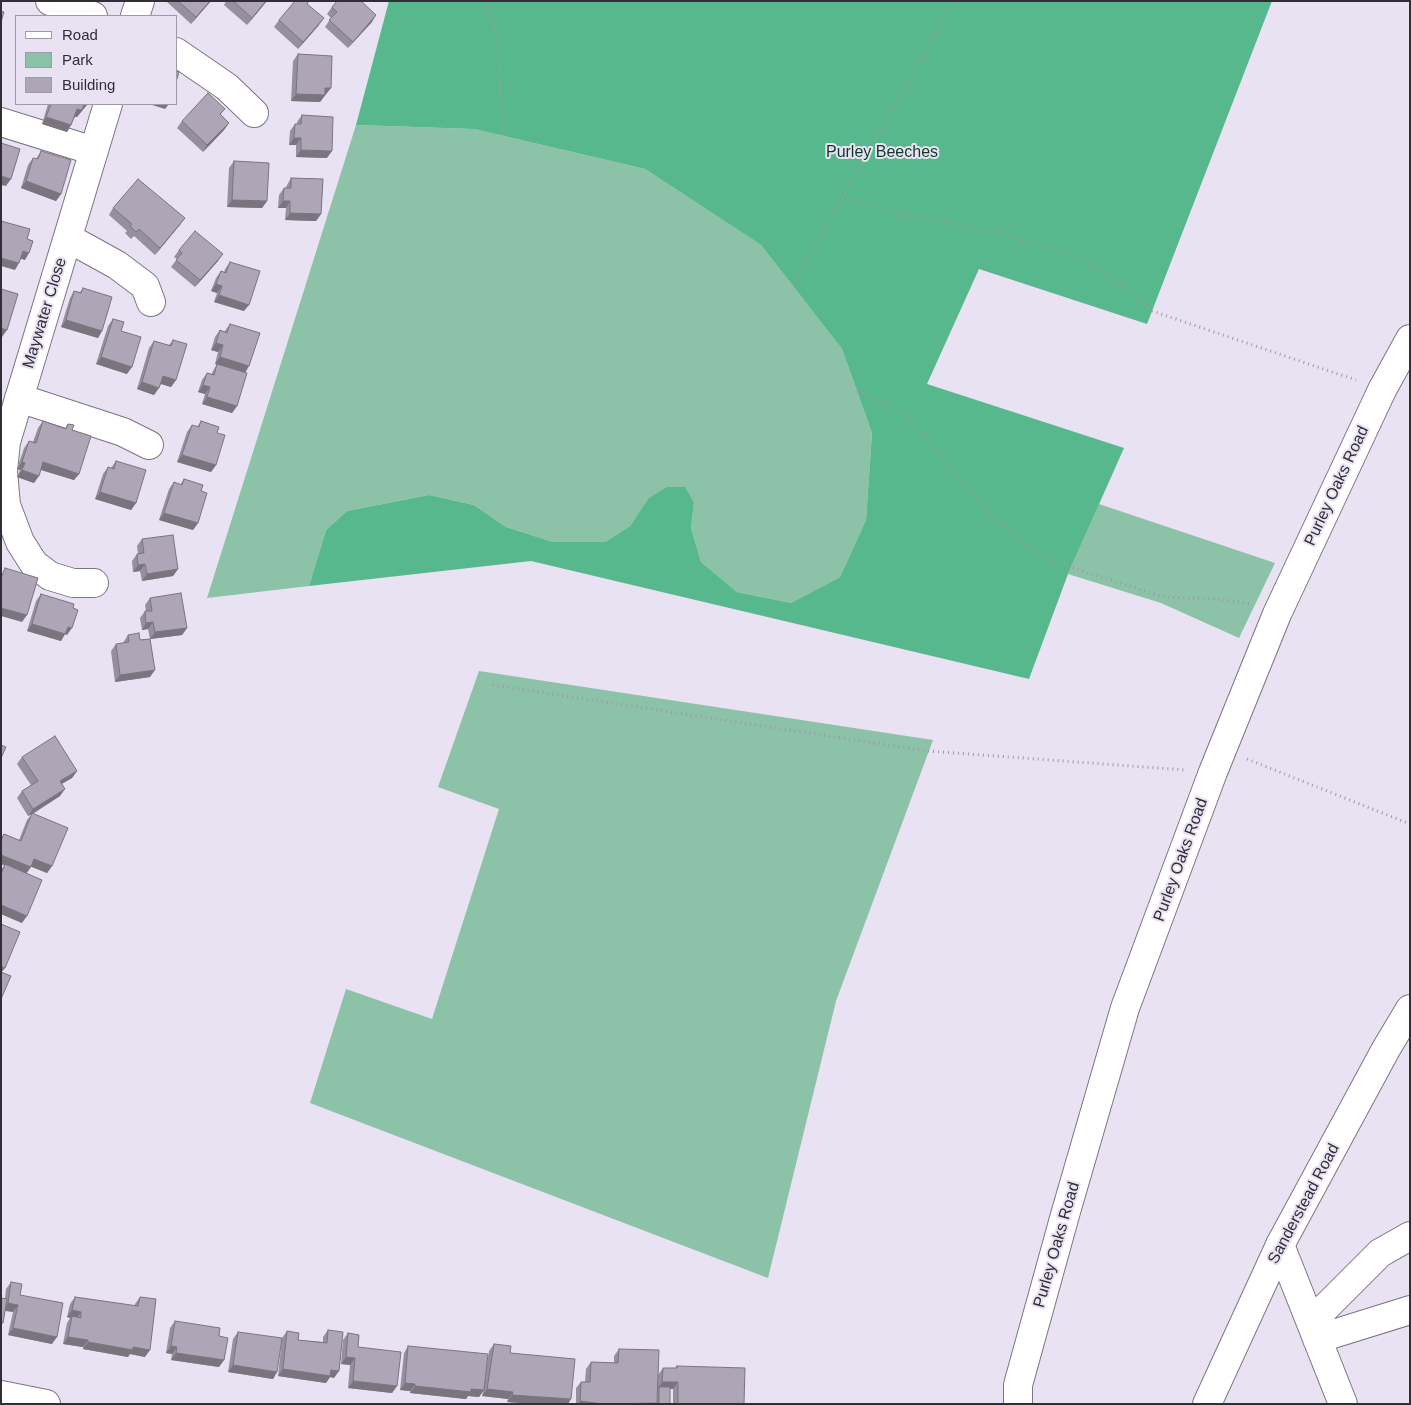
<!DOCTYPE html>
<html>
<head>
<meta charset="utf-8">
<style>
	body { margin:0 }
	#map { position:relative; width:1411px; height:1405px; overflow:hidden; background:#e8e2f3; font-family:Helvetica,sans-serif }
	canvas { display:block }
	.frame { position:absolute; inset:0; border:2px solid #312e35; pointer-events:none }
	.legend { position:absolute; left:15px; top:15px; width:162px; height:90px; box-sizing:border-box; background:#e8e2f3; border:1px solid #9f9aa7; margin:0; padding:6px 9px; list-style:none; font-size:15px; color:#312e35 }
	.legend li { display:flex; align-items:center; gap:10px; height:25px }
	.legend b { width:25px; border:1px solid #9f9aa7 }
</style>
</head>
<body>
<div id="map">
<canvas width="1411" height="1405"></canvas>
<div class="frame"></div>
<ul class="legend">
<li><b style="height:6px;background:#fff"></b>Road</li>
<li><b style="height:14px;background:#8cc2a7"></b>Park</li>
<li><b style="height:14px;background:#aea6b6"></b>Building</li>
</ul>
</div>
<script>
const context = document.querySelector('canvas').getContext('2d');
context.lineJoin = 'round';
function paint(path, color) { context.fillStyle = color; context.fill(path, 'evenodd'); }
const shape = rows => new Path2D(rows.map(r => 'M' + r).join(''));
function stroke(path, color, width, dash) { context.strokeStyle = color; context.lineWidth = width; context.lineCap = dash ? 'butt' : 'round'; context.setLineDash(dash || []); context.stroke(path); }
function write(font, color, halo, rows, align = 'center') {
  context.font = font + ' Helvetica,sans-serif'; context.lineWidth = 4; context.setLineDash([]); context.textBaseline = 'middle'; context.strokeStyle = halo; context.fillStyle = color; for (const [text, x, y, turn = 0] of rows) {
    context.save(); context.translate(x, y); context.rotate((+turn || 0) * Math.PI / 180); context.textAlign = isNaN(turn) ? turn : align; if (halo) context.strokeText(text, 0, 0); context.fillText(text, 0, 0); context.restore();
  }
}
paint(shape([
	[356,125,474,129,645,169,761,245,842,349,872,433,866,520,840,577,791,603,737,592,701,562,691,528,694,503,650,498,630,526,605,542,553,542,506,527,474,505,429,495,347,511,326,530,309,586,207,598],
	[1099,504,1275,563,1239,638,1161,603,1068,574],
	[479,671,933,740,836,1001,768,1278,310,1103,346,989,432,1019,499,809,438,787]
]), '#8cc2a7');
paint(shape([
	[389,1,1272,1,1147,324,979,269,927,384,1124,448,1068,574,1029,679,531,561,309,586,326,530,347,511,429,495,474,505,506,527,553,542,605,542,630,526,649,498,667,487,685,487,694,503,691,528,701,562,737,592,791,603,840,577,866,520,872,433,842,349,761,245,645,169,474,129,356,125]
]), '#58b88d');
const street = shape([
	[50,1,93,16],
	[135,16,140,1],
	[176,52,227,87,254,113],
	[1,122,94,151],
	[68,238,117,265,145,286,151,302],
	[19,398,123,432,149,445],
	[94,583,73,583,50,576,34,564,20,542,6,505,3,471,6,442,108,104],
	[1280,1245,1343,1404],
	[1311,1322,1380,1253,1410,1236],
	[1317,1339,1410,1310],
	[1,1395,46,1404],
	[1018,1404,1018,1385,1065,1215,1125,1008,1213,772,1277,614,1382,390,1410,339]
]);
const secondary = shape([
	[1207,1404,1280,1245,1386,1049,1410,1009]
]);
stroke(street, '#7b7584', 30);
stroke(secondary, '#7b7584', 30);
stroke(shape([
	[487,1,498,44,503,135],
	[842,198,905,215,987,230,1045,246,1098,268,1152,311,1356,380],
	[793,285,954,1],
	[857,391,908,415,986,509,1030,550,1071,567,1163,597,1219,599,1251,604],
	[493,685,928,751,1185,770],
	[1247,759,1410,824]
]), '#9e99a6', 3, [1, 4]);
stroke(street, '#fff', 28);
stroke(secondary, '#fff', 28);
paint(shape([
	[168,1,211,1,191,24,167,2],
	[226,1,267,1,247,25,224,5],
	[346,2,372,22,348,48,325,27,331,18,327,14,332,7],
	[307,4,319,25,298,49,274,27,279,20],
	[298,54,326,95,325,95,320,102,291,101,293,61],
	[48,104,87,104,77,117,75,117,67,132,42,124],
	[225,109,220,115,229,123,224,130,203,152,177,128,182,121],
	[302,115,327,158,296,157,296,145,289,145,290,131,295,124,297,124,297,122],
	[41,151,61,194,56,201,21,188,28,165,33,158,36,159],
	[234,161,267,201,262,208,227,207,229,168],
	[291,178,321,214,316,221,285,220,286,208,278,208,279,195,284,188,286,188,287,185],
	[113,208,185,218,155,255,134,236,131,239,125,233,127,231,109,215],
	[179,250,218,261,195,287,171,267,177,259,174,257],
	[230,262,244,311,214,302,217,293,211,291,216,278,221,271,224,272,225,269],
	[83,288,102,331,98,338,61,327,70,298,74,291,80,292],
	[113,319,121,331,127,374,96,364,108,326],
	[230,324,249,366,245,372,237,406,232,413,202,404,205,394,198,392,202,380,207,373,211,375,213,371,217,364,215,364,218,352,211,350,215,337,220,330,224,332],
	[173,340,176,380,171,387,161,384,154,395,137,389,149,348,154,341,169,345],
	[43,421,65,428,68,424,72,430,79,474,74,480,41,470,34,483,17,477,20,470,17,469,24,448,29,441,33,442,38,428],
	[201,421,217,433,216,465,211,472,177,462,187,432,192,425,197,427],
	[116,461,136,503,131,510,95,499,103,474,108,467,111,468],
	[184,479,201,491,198,523,193,530,159,520,169,489,174,482,180,485],
	[142,539,178,569,173,576,142,581,140,571,133,572,132,561,137,554,138,554,137,546],
	[41,594,67,635,65,634,61,641,27,631,36,601],
	[150,598,187,628,182,635,150,639,150,677,115,682,111,651,116,644,123,643,128,635,140,640,150,639,148,629,142,630,140,618,145,611,146,611,145,605],
	[22,757,77,771,72,778,61,784,60,796,33,814,52,866,47,873,31,866,26,873,22,923,1,914,1,870,5,865,1,864,1,838,4,834,19,840,27,820,32,814,28,816,17,798,22,791,31,785,17,764],
	[11,1282,20,1295,52,1344,8,1335,13,1312,5,1311,3,1323,1,1325,1,1298,5,1298,6,1289],
	[75,1297,134,1306,135,1304,140,1297,145,1357,130,1354,128,1357,83,1349,83,1347,63,1344,67,1323,70,1318,67,1317,70,1304],
	[175,1321,219,1336,224,1360,219,1367,171,1360,172,1354,166,1353,170,1328],
	[328,1330,334,1378,330,1377,326,1383,278,1376,282,1338,287,1331,298,1340,323,1342,323,1337],
	[238,1332,277,1372,273,1379,228,1372,233,1339],
	[348,1333,358,1347,397,1386,392,1393,348,1388,350,1365,341,1364,343,1340],
	[494,1344,510,1353,568,1404,532,1404,507,1402,508,1399,482,1396,483,1391,479,1397,468,1396,466,1399,410,1393,410,1391,400,1390,404,1353,408,1346,485,1378,489,1351],
	[619,1349,658,1375,663,1368,675,1368,677,1366,744,1404,673,1404,673,1389,670,1389,670,1404,576,1404,576,1388,581,1382,585,1382,586,1369,591,1362,614,1363,614,1356]
]), '#968f9d');
paint(shape([
	[210,1,211,1,191,24,196,17],
	[266,1,267,1,247,25,252,18],
	[376,15,372,22,348,48,353,42],
	[324,18,319,25,298,49,303,42],
	[325,88,331,88,320,102,291,101,296,94],
	[84,104,87,105,77,117,72,116,77,109],
	[149,104,169,104,165,109],
	[46,117,71,125,67,132,42,124],
	[229,123,224,130,203,152,207,145],
	[294,138,301,138,296,145,289,145],
	[301,150,332,151,327,158,296,157],
	[1,176,11,179,6,186,1,185],
	[26,181,61,194,56,201,21,188],
	[232,200,267,201,262,208,227,207],
	[283,201,290,201,286,208,278,208],
	[290,213,321,214,316,221,285,220],
	[185,218,180,225,155,255,160,248],
	[23,251,29,253,25,260,18,258],
	[223,254,218,261,195,287,200,280],
	[1,258,19,263,15,270,1,266],
	[216,284,222,286,217,293,211,291],
	[219,295,249,305,244,311,214,302],
	[66,320,102,331,98,338,61,327],
	[1,328,7,330,2,337,1,337],
	[216,343,223,345,218,352,211,350],
	[101,357,132,367,127,374,96,364],
	[220,357,249,366,245,373,215,364],
	[163,376,176,380,171,387,158,383],
	[142,382,159,388,154,395,137,389],
	[203,385,210,387,205,394,198,392],
	[207,397,237,406,232,413,202,404],
	[182,455,216,465,211,472,177,462],
	[22,462,25,463,20,470,17,469],
	[43,462,79,474,74,480,38,469],
	[22,470,39,476,34,483,17,477],
	[100,492,136,503,131,510,95,499],
	[164,513,198,523,193,530,159,520],
	[145,564,140,571,133,572,138,565],
	[178,569,173,576,142,581,147,574],
	[1,608,27,615,22,622,1,616],
	[153,622,148,629,142,630,146,623],
	[32,624,68,627,72,628,67,635,65,634,61,641,27,631],
	[187,628,182,635,150,639,155,632],
	[155,670,150,677,115,682,120,675],
	[77,771,72,778,55,788,60,781],
	[65,789,60,796,28,816,33,809],
	[1,855,31,867,26,874,1,864],
	[34,859,52,866,47,873,29,866],
	[1,905,27,916,22,923,1,914],
	[1,966,5,968,1,973],
	[8,1303,18,1305,13,1312,3,1310],
	[72,1310,81,1312,76,1319,72,1316,70,1318,67,1317],
	[13,1328,57,1337,52,1344,8,1335],
	[68,1337,88,1340,83,1347,63,1344],
	[88,1342,133,1347,150,1350,145,1357,130,1354,128,1357,83,1349],
	[171,1346,177,1347,172,1354,166,1353],
	[176,1353,224,1360,219,1367,171,1360],
	[346,1357,355,1358,350,1365,341,1364],
	[233,1365,277,1372,273,1379,228,1372],
	[283,1369,331,1370,339,1371,334,1378,330,1377,326,1383,278,1376],
	[353,1381,397,1386,392,1393,348,1388],
	[662,1382,678,1382,673,1389,659,1389,659,1387,658,1389],
	[405,1383,415,1384,410,1391,400,1390],
	[415,1386,471,1389,484,1390,479,1397,468,1396,466,1399,410,1393],
	[487,1389,513,1392,508,1399,482,1396],
	[512,1395,571,1399,568,1404,532,1404,507,1402],
	[580,1401,603,1404,579,1404]
]), '#7a747f');
const building = shape([
	[178,1,210,1,196,17,178,1],
	[233,1,266,1,252,18,233,1],
	[295,1,309,1,307,4,324,18,303,42,279,20,295,1],
	[337,1,346,1,346,2,347,1,361,1,376,15,353,42,329,20,337,12,332,7,337,1],
	[1,11,4,12,1,22,1,11],
	[298,54,332,56,331,88,325,88,325,95,296,94,298,54],
	[176,71,179,72,176,82,176,71],
	[208,93,225,109,220,114,229,123,207,145,182,121,208,93],
	[51,104,87,104,87,105,84,104,82,110,77,109,71,125,46,117,51,104],
	[302,115,333,117,332,151,301,150,301,138,294,138,295,124,301,124,302,115],
	[1,143,20,149,11,179,1,176,1,143],
	[41,151,71,160,61,194,26,181,33,158,38,159,41,151],
	[234,161,269,163,267,201,232,200,234,161],
	[291,178,323,179,321,214,290,213,290,201,283,201,284,188,291,188,291,178],
	[138,179,185,218,160,248,139,229,136,232,130,226,132,224,113,208,138,179],
	[1,221,30,229,27,239,33,241,29,253,23,251,19,263,1,258,1,221],
	[195,231,223,254,200,280,176,260,182,253,179,250,195,231],
	[230,262,260,271,249,305,219,295,222,286,216,284,221,271,226,273,230,262],
	[83,288,112,297,102,331,66,320,74,291,81,293,83,288],
	[1,289,18,294,7,330,1,328,1,289],
	[113,319,124,322,121,331,141,337,132,367,101,357,113,319],
	[230,324,260,333,249,366,220,357,223,345,216,343,220,330,227,333,230,324],
	[173,340,187,344,176,380,163,376,159,388,142,382,154,341,171,346,173,340],
	[217,364,247,373,237,406,207,397,210,387,203,385,207,373,214,375,217,364],
	[43,421,66,429,68,424,74,425,72,430,91,436,79,474,43,462,39,476,22,470,25,463,22,462,29,441,36,443,43,421],
	[201,421,219,427,217,433,225,435,216,465,182,455,192,425,199,427,201,421],
	[116,461,146,470,136,503,100,492,108,467,114,469,116,461],
	[184,479,203,485,201,491,207,493,198,523,164,513,174,482,182,485,184,479],
	[173,535,178,569,147,574,145,564,138,565,137,554,144,553,142,539,173,535],
	[5,568,38,578,27,615,1,608,1,578,5,568],
	[181,593,187,628,155,632,153,622,146,623,145,611,152,611,150,598,181,593],
	[41,594,74,604,73,608,78,610,72,628,68,627,65,634,32,624,41,594],
	[139,633,140,640,150,639,155,670,120,675,116,644,129,642,128,635,139,633],
	[55,736,77,771,60,781,65,789,33,809,22,791,38,781,22,757,55,736],
	[1,745,6,747,1,758,1,745],
	[32,813,68,828,52,866,34,859,31,867,1,855,1,841,4,834,21,841,32,813],
	[5,864,42,880,27,916,1,905,1,874,5,864],
	[1,924,20,932,5,968,1,966,1,924],
	[1,972,11,976,1,999,1,972],
	[11,1282,22,1284,20,1295,63,1303,57,1337,13,1328,18,1305,8,1303,11,1282],
	[75,1297,138,1306,140,1297,156,1299,150,1350,133,1347,133,1350,88,1342,88,1340,68,1337,72,1316,81,1318,81,1312,72,1310,75,1297],
	[1,1298,7,1299,3,1323,1,1323,1,1298],
	[175,1321,220,1328,219,1336,228,1338,224,1360,176,1353,177,1347,171,1346,175,1321],
	[328,1330,343,1332,339,1371,331,1370,330,1376,283,1369,287,1331,299,1333,298,1340,327,1343,328,1330],
	[238,1332,282,1338,277,1372,233,1365,238,1332],
	[348,1333,359,1335,358,1347,401,1352,397,1386,353,1381,355,1358,346,1357,348,1333],
	[494,1344,511,1346,510,1353,575,1359,571,1399,512,1395,513,1392,487,1389,494,1344],
	[408,1346,488,1354,484,1390,471,1389,471,1392,415,1386,415,1384,405,1383,408,1346],
	[619,1349,659,1350,657,1403,603,1404,580,1401,581,1382,590,1382,591,1362,618,1363,619,1349],
	[677,1366,745,1368,744,1404,678,1404,678,1382,662,1382,663,1368,677,1368,677,1366],
	[659,1387,670,1387,670,1404,659,1404,659,1387]
]);
paint(building, '#aea6b6');
stroke(building, '#7a747f', 1);
write('16px', '#0f3927', '#e8e2f3', [
	["Purley Beeches",882,153]
]);
write('16px', '#312e35', '#e8e2f3', [
	["Maywater Close",45,313,-73],
	["Purley Oaks Road",1337,486,-65],
	["Purley Oaks Road",1181,860,-70],
	["Sanderstead Road",1304,1204,-62],
	["Purley Oaks Road",1057,1245,-74]
]);
</script>
</body>
</html>
